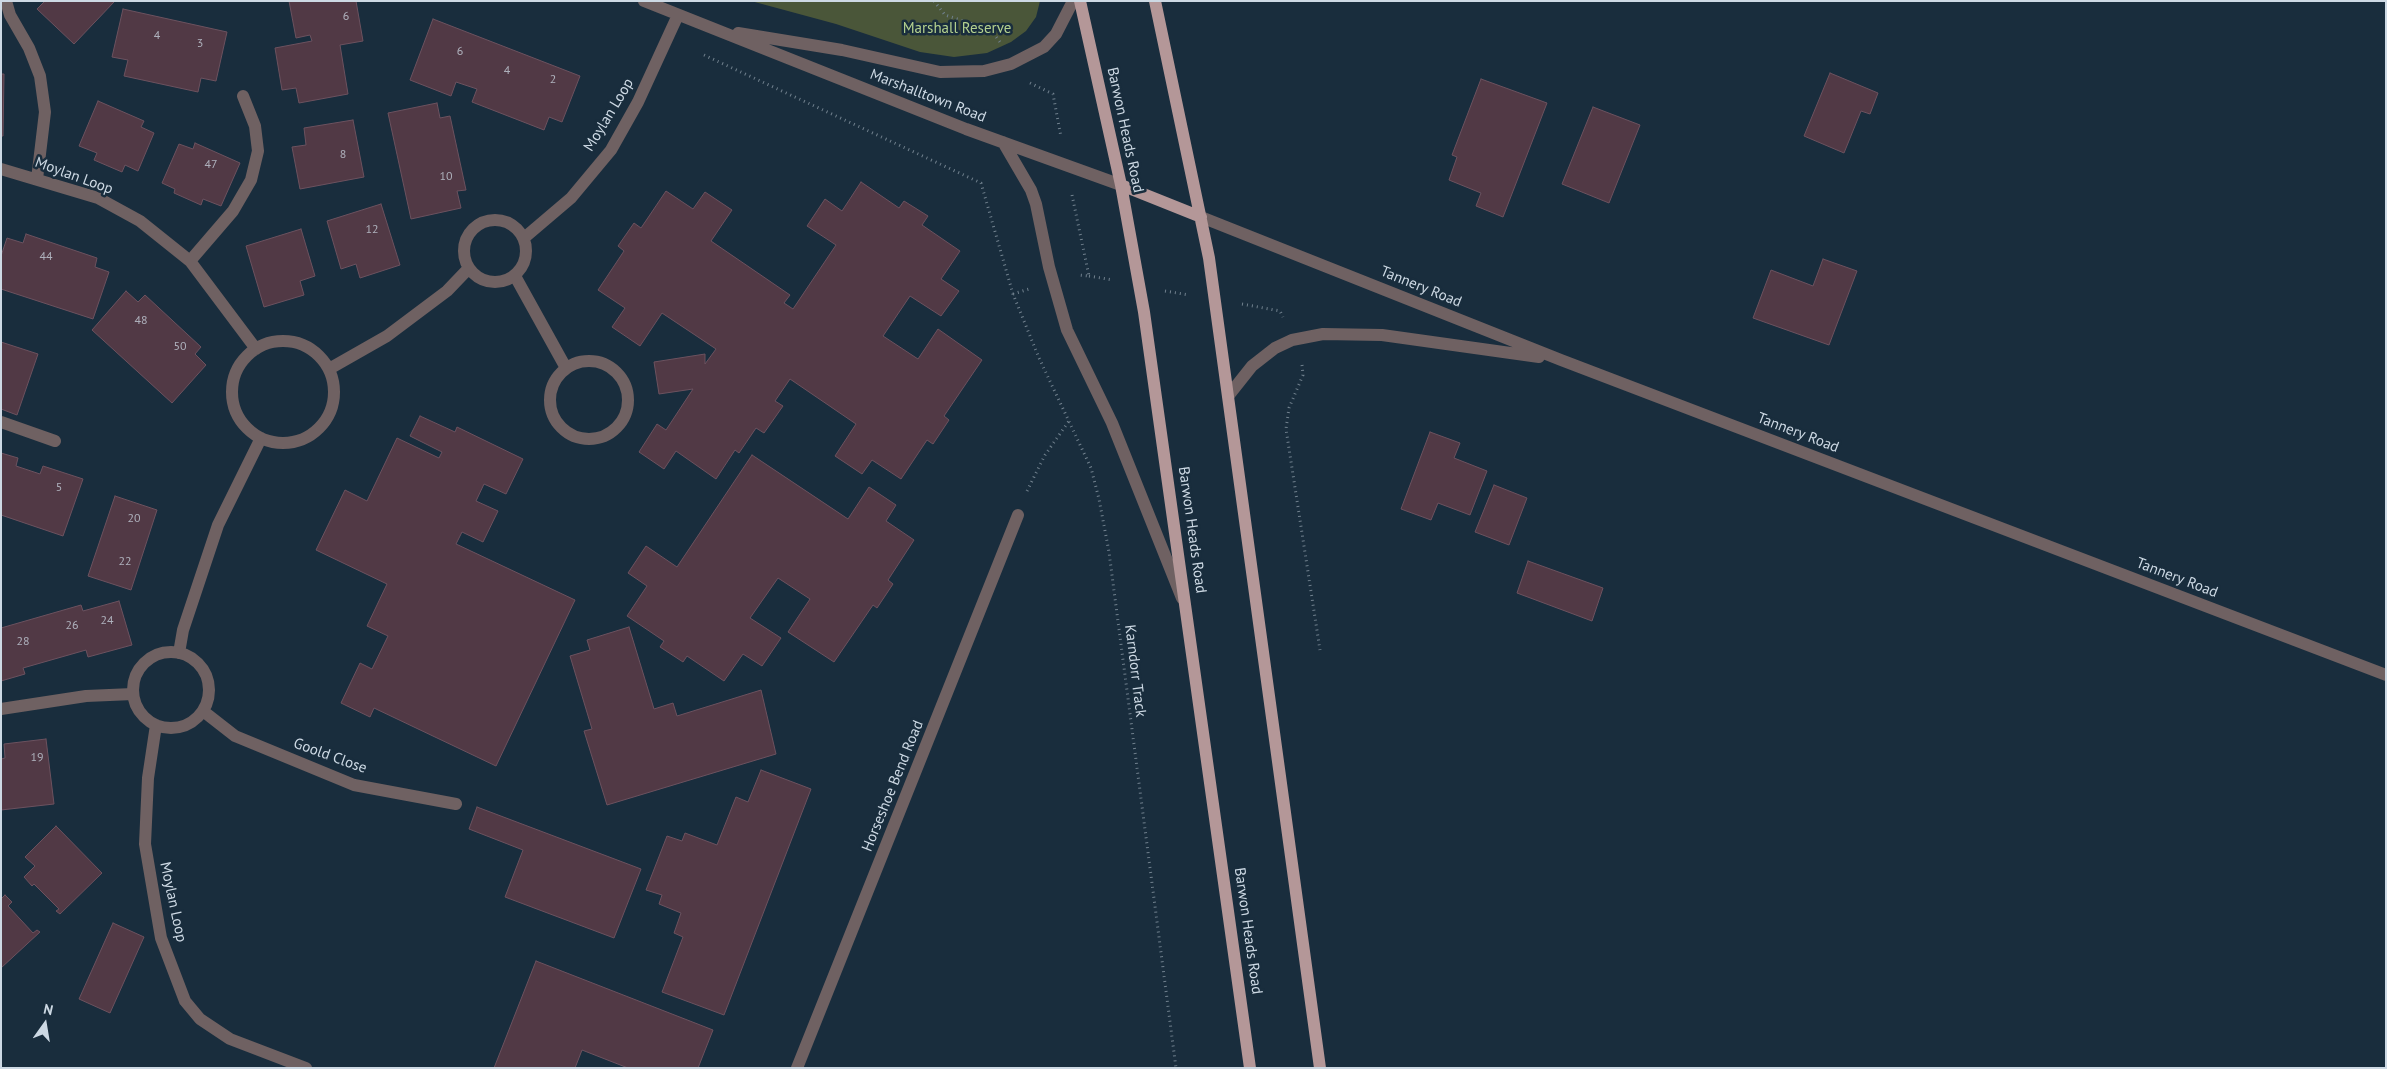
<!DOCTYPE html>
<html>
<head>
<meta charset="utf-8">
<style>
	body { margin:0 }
	#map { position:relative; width:2387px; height:1069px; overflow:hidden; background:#192d3d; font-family:"PT Sans",sans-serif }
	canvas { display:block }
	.frame { position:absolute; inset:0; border:2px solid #cdd9e4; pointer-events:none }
	.north { position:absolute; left:20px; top:999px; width:50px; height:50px; -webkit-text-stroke:4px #192d3d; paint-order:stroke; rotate:13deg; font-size:14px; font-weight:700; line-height:20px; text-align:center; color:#cdd9e4 }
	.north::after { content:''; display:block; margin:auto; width:18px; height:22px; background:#cdd9e4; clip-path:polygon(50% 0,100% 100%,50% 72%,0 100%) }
</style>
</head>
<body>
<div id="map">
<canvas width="2387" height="1069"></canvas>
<div class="frame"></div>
<div class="north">N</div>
</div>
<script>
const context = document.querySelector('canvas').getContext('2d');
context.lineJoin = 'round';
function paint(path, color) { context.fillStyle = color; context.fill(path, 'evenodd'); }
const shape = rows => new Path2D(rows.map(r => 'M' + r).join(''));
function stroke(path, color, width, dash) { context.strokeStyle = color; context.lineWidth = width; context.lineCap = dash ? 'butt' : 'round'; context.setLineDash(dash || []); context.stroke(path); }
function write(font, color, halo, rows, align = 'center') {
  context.font = font + ' "PT Sans",sans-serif'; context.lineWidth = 5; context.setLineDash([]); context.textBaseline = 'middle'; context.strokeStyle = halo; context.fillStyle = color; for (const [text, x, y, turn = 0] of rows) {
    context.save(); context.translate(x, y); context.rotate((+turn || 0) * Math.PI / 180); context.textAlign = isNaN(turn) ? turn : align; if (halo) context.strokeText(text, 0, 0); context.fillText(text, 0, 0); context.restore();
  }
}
paint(shape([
	[751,1,1040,1,1036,17,1026,31,1011,42,987,53,954,57,920,52,836,24]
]), '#4a5639');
const building = shape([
	[45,1,112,1,114,2,74,44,37,9,45,1],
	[289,1,356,1,363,41,340,45,348,94,299,103,296,88,282,90,275,48,312,41,310,35,296,38,289,1],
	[123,9,227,32,216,81,201,78,198,92,124,76,128,60,112,57,123,9],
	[433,19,580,76,562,122,549,117,544,130,472,102,477,89,456,82,451,96,410,80,433,19],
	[1830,73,1878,93,1870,114,1861,111,1844,153,1804,136,1830,73],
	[1,74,4,74,3,136,1,136,1,74],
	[1481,79,1547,103,1503,217,1476,206,1481,193,1449,180,1457,157,1452,155,1481,79],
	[98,101,144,121,141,127,154,133,138,171,125,165,122,172,94,160,97,153,79,146,98,101],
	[437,103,440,118,450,116,466,190,457,191,461,208,411,219,388,113,437,103],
	[1593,107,1640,125,1609,203,1562,184,1593,107],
	[353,120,364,177,300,189,292,147,306,145,304,128,353,120],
	[195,143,240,163,221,206,203,199,201,205,174,193,175,189,162,183,179,144,193,149,195,143],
	[861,182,899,208,904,201,928,216,922,225,960,251,941,279,959,291,941,316,910,296,883,336,918,359,938,329,982,360,944,416,949,420,933,444,927,440,901,479,872,460,862,474,835,456,856,424,790,379,775,401,783,406,764,433,756,428,739,453,735,450,716,479,676,451,664,469,639,452,657,424,666,430,693,389,659,394,654,362,705,354,705,364,716,349,662,313,640,346,612,327,625,308,598,290,624,251,618,246,634,223,641,228,666,191,693,209,705,192,732,210,711,241,790,295,784,303,793,309,836,245,807,226,825,199,842,211,861,182],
	[381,204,400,265,360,278,356,264,341,269,327,221,381,204],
	[301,229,315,276,300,281,304,295,264,307,246,246,301,229],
	[26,234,97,258,95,267,109,272,93,319,1,289,1,256,7,238,23,243,26,234],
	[1823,259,1857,271,1829,345,1753,318,1771,270,1813,286,1823,259],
	[126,291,138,302,145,295,201,347,195,354,206,365,172,403,92,330,126,291],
	[1,342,38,354,17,415,1,409,1,342],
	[420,416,455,432,457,427,523,459,506,494,484,484,476,501,498,511,483,542,462,532,456,544,575,600,496,766,374,708,370,717,341,703,360,663,372,669,388,636,367,626,387,584,316,550,345,490,367,501,397,438,439,458,442,452,410,436,420,416],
	[1430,432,1460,443,1454,458,1487,471,1470,515,1438,503,1431,520,1401,509,1430,432],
	[1,453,18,458,16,466,40,474,43,466,83,479,63,536,1,515,1,453],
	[752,455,848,519,869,487,896,505,886,521,914,540,888,580,893,584,877,608,873,605,834,662,788,632,810,599,778,578,750,618,781,638,762,666,743,654,724,681,687,656,683,662,660,647,664,641,627,616,647,586,628,573,646,546,677,567,752,455],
	[1494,485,1527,498,1509,545,1475,532,1494,485],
	[115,496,157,510,131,590,88,576,115,496],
	[1528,561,1603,588,1592,621,1517,593,1528,561],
	[119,601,132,645,88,657,86,650,23,668,25,674,1,681,1,628,81,605,83,611,119,601],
	[629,627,654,709,673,703,677,716,761,690,776,754,607,805,584,731,592,729,570,656,590,650,587,640,629,627],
	[46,739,54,804,1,810,1,759,5,758,4,744,46,739],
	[761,770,811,789,724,1015,662,992,683,937,674,933,681,913,659,904,662,895,646,890,667,836,682,841,685,833,717,845,736,797,748,802,761,770],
	[477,807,641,869,614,938,505,897,523,850,469,829,477,807],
	[56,826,102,873,60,914,56,911,59,909,34,884,32,886,24,877,35,866,25,857,56,826],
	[5,895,12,902,8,906,33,933,37,930,40,932,1,968,1,899,5,895],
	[113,923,144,937,110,1013,79,999,113,923],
	[536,961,713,1030,698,1068,628,1068,582,1050,575,1068,494,1068,536,961]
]);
paint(building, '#513945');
stroke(building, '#6c525f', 1);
stroke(shape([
	[934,1,945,15,991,30,1000,42],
	[704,55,981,183,1013,294,1039,358,1091,468,1099,499,1109,552,1176,1068],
	[1030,83,1053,94,1061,137],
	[1072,195,1089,276,1078,275],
	[1089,276,1113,280],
	[1165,291,1189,295],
	[1013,294,1029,289],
	[1242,304,1280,311,1283,317],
	[1302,365,1303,375,1289,408,1286,429,1320,650],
	[1027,491,1045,455,1069,421]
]), '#71818e', 3, [1, 4]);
stroke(shape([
	[6,1,10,15,29,48,40,76,45,112,37,179],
	[644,1,966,129,1121,185],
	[738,33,842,50,940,72,984,71,1011,64,1044,47,1056,34,1073,1],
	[1003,142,1031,190,1036,204,1049,267,1067,330,1112,423,1182,598],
	[1,169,98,198,140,221,190,261,256,349],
	[1201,217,1561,360,2386,675],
	'464 251a31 31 0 1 1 62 0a31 31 0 1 1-62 0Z',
	[524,238,571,198,611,150,638,102,678,15],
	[190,261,233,211,251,180,258,151,255,126,243,96],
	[515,276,566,368],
	'232 392a51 51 0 1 1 102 0a51 51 0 1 1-102 0Z',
	'550 400a39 39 0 1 1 78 0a39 39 0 1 1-78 0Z',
	[329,369,387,336,447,291,469,268],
	[1229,395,1252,366,1275,348,1292,340,1323,334,1382,335,1539,357],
	[1,422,55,441],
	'133 690a38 38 0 1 1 76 0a38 38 0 1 1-76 0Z',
	[179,653,183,630,218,525,261,438],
	[1,709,86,696,133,694],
	[203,711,235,736,354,785,456,804],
	[156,725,148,778,145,844,161,938,185,1001,200,1019,230,1039,306,1068],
	[797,1068,1018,515]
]), '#6f6162', 12);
stroke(shape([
	[1080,1,1121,185,1144,312,1250,1068],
	[1155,1,1209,258,1320,1068],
	[1121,185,1201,217]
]), '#b49798', 12);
write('12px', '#aeb1bc', null, [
	["6",346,17],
	["4",157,36],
	["3",200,44],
	["6",460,52],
	["4",507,71],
	["2",553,80],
	["8",343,155],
	["47",211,165],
	["10",446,177],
	["12",372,230],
	["44",46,257],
	["48",141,321],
	["50",180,347],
	["5",59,488],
	["20",134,519],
	["22",125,562],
	["24",107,621],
	["26",72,626],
	["28",23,642],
	["19",37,758]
]);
write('15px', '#b4d18f', '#192d3d', [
	["Marshall Reserve",957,29]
]);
write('15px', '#cdd9e4', '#192d3d', [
	["Marshalltown Road",928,96,21],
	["Moylan Loop",609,115,-59],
	["Barwon Heads Road",1125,130,78],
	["Moylan Loop",74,176,20],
	["Tannery Road",1421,287,22],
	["Tannery Road",1798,433,21],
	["Barwon Heads Road",1192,530,82],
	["Tannery Road",2177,578,21],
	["Karndorr Track",1135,671,83],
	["Goold Close",330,756,20],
	["Horseshoe Bend Road",893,786,-68],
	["Moylan Loop",173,902,78],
	["Barwon Heads Road",1248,931,82]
]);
</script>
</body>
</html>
